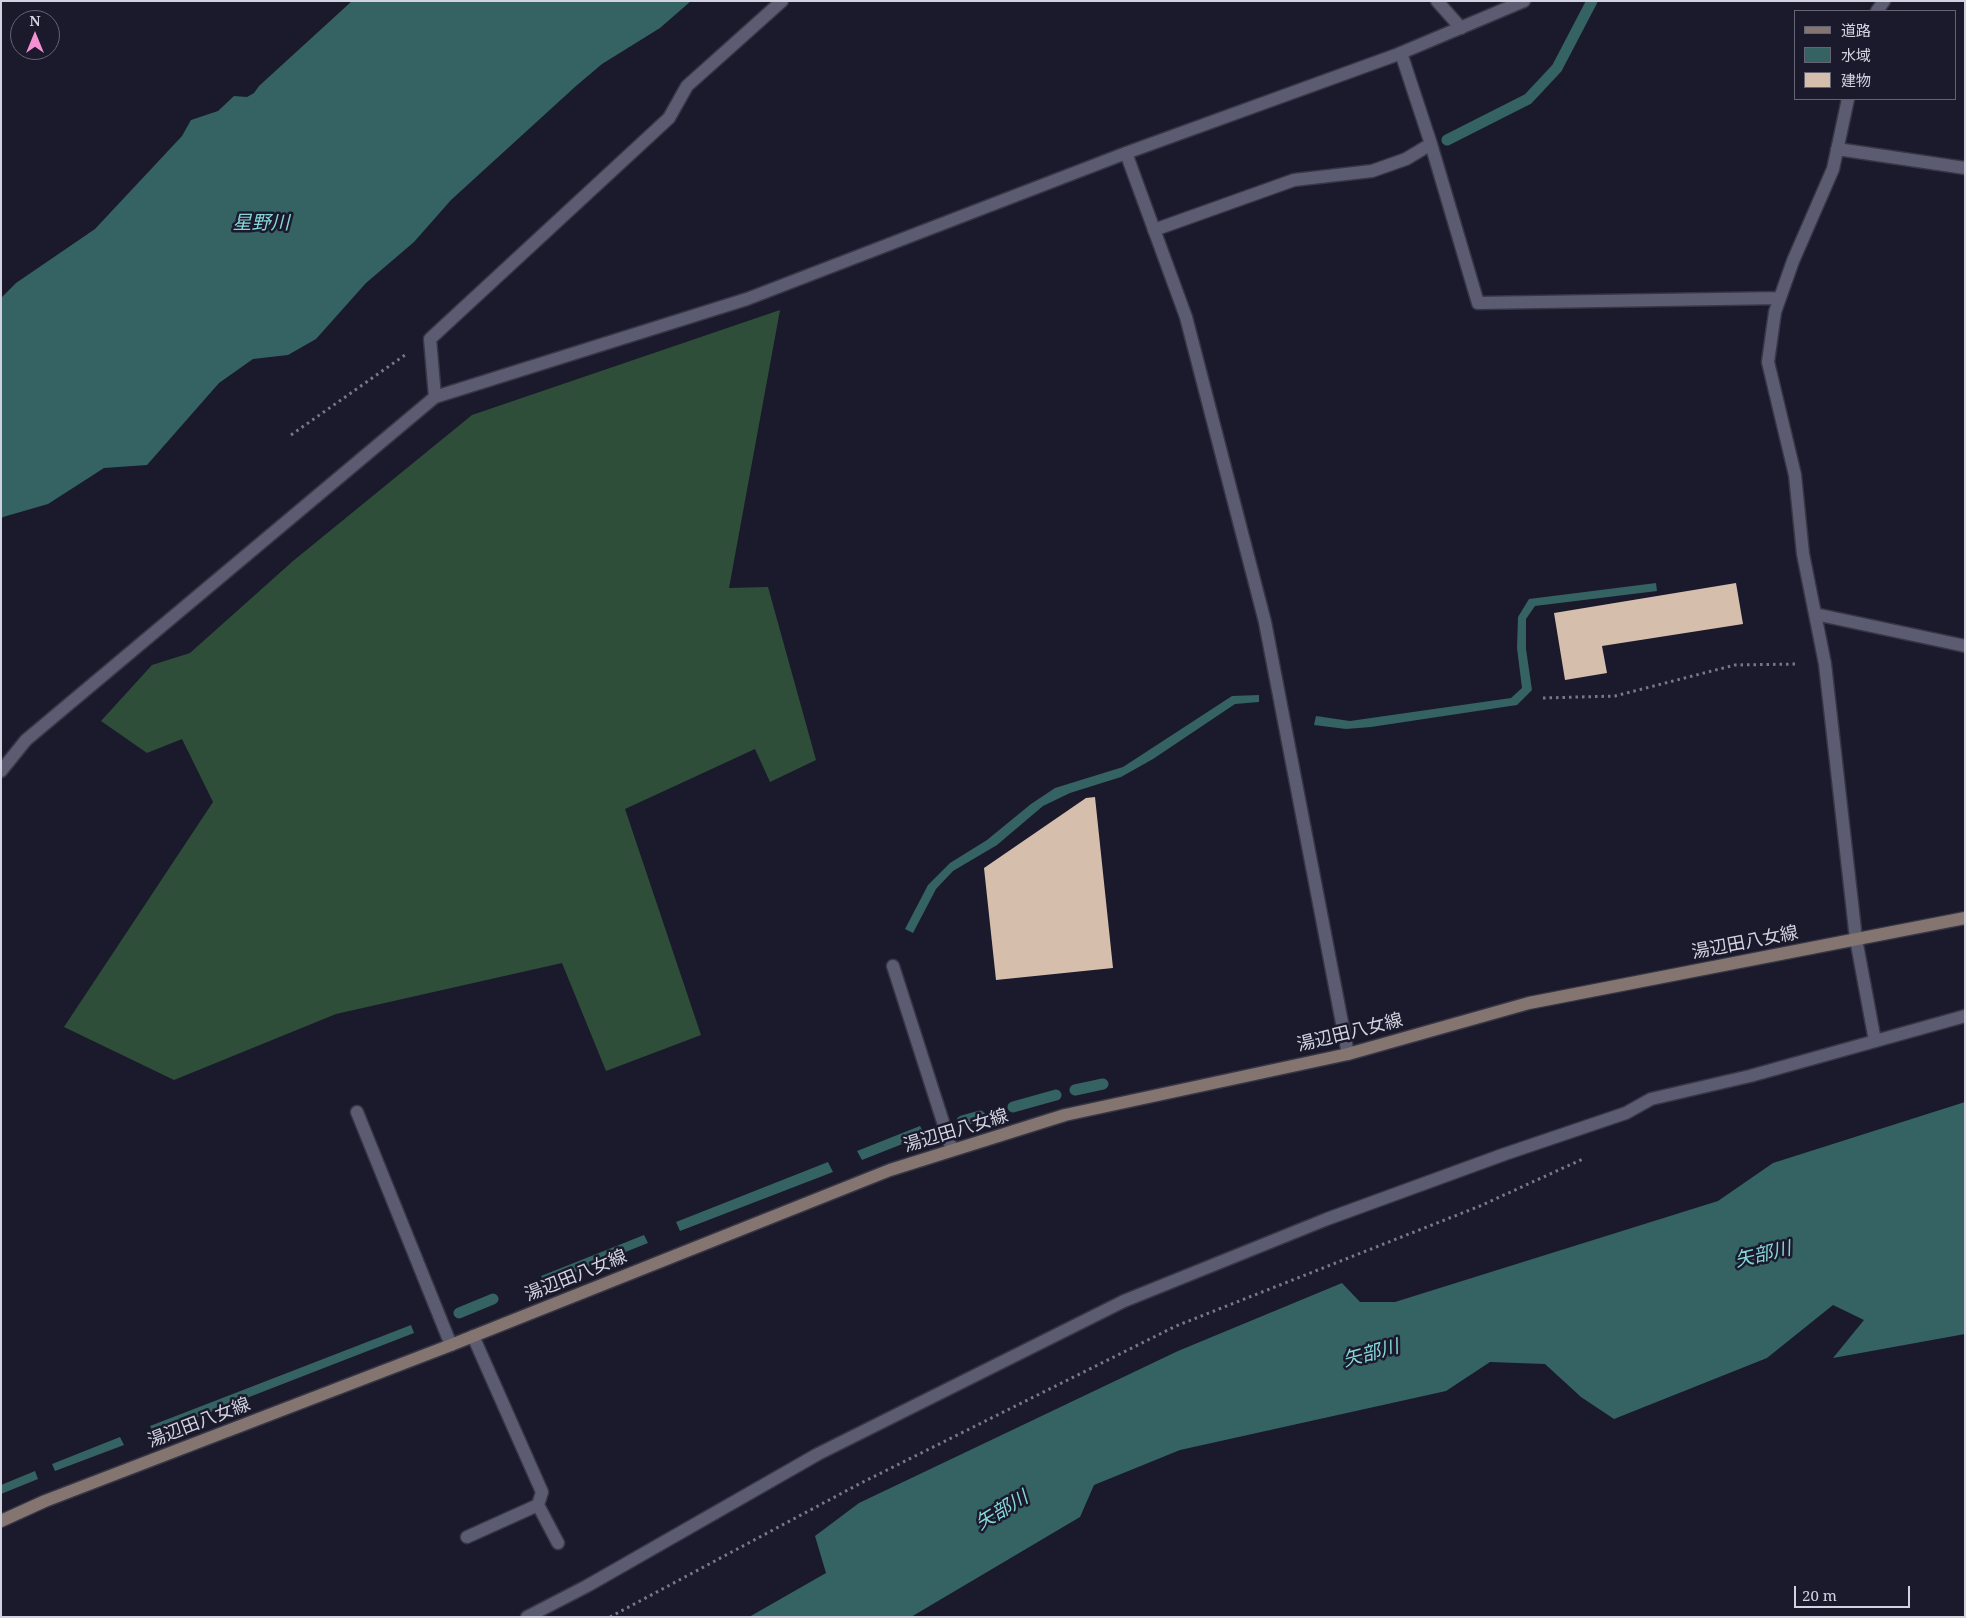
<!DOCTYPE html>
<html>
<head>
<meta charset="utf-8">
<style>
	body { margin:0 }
	#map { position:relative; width:1966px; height:1618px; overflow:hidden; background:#1a1a2c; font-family:"Noto Serif","Noto Sans JP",serif }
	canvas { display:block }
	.frame { position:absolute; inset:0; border:2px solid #d2d3e0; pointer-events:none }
	.legend { position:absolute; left:1794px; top:10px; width:162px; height:90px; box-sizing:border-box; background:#1a1a2c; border:1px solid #646474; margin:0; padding:6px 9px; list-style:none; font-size:15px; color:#d2d3e0 }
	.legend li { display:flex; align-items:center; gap:10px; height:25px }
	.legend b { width:25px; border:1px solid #646474 }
	.north { position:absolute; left:10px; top:10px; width:50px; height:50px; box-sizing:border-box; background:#1a1a2c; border:1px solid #646474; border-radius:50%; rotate:0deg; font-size:14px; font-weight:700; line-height:20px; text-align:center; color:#d2d3e0 }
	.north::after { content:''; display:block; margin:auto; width:18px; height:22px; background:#f491d3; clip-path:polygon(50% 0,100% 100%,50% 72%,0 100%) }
	.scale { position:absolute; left:1794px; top:1586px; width:116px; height:22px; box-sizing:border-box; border:2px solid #d2d3e0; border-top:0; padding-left:6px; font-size:15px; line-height:18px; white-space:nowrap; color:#d2d3e0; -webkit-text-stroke:4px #1a1a2c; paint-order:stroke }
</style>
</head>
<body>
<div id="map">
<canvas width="1966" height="1618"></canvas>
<div class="frame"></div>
<ul class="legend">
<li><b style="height:6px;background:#857571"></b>道路</li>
<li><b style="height:14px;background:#356263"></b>水域</li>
<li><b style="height:14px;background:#d6bead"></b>建物</li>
</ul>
<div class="north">N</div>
<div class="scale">20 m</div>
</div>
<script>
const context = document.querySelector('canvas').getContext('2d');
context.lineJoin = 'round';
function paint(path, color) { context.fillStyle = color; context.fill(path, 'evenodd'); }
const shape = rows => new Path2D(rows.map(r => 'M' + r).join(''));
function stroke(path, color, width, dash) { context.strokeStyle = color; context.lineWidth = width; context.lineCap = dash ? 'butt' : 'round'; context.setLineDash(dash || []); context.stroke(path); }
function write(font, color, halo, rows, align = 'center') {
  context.font = font + ' "Noto Serif","Noto Sans JP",serif'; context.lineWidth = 5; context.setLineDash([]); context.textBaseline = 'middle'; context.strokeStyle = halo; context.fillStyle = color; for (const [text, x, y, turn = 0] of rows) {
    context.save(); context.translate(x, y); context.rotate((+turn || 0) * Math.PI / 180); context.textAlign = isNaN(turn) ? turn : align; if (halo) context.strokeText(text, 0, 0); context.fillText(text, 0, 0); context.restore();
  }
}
paint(shape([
	[780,310,729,588,768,587,816,760,770,782,755,749,625,809,701,1035,606,1071,562,963,336,1014,174,1080,64,1027,213,802,182,739,147,753,101,721,152,665,190,653,293,561,472,415]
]), '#2f4e39');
paint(shape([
	[352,1,691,1,660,28,602,64,576,86,451,200,414,242,366,283,316,339,288,355,253,359,219,383,147,465,104,468,48,504,3,517,1,519,1,298,16,283,95,229,182,136,191,120,218,111,234,96,247,97,254,93,259,86],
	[1656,583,1657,591,1535,606,1526,619,1526,649,1532,690,1517,705,1371,727,1346,729,1314,725,1316,716,1350,721,1511,698,1522,688,1517,648,1518,617,1529,599],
	[1259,695,1259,702,1235,704,1153,759,1121,777,1070,793,1043,806,997,845,953,871,936,889,913,933,905,929,928,885,950,863,987,840,1031,804,1055,788,1123,767,1232,696],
	[1965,1102,1965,1334,1833,1358,1864,1320,1833,1305,1767,1358,1614,1419,1581,1397,1545,1364,1490,1362,1446,1391,1180,1450,1094,1485,1080,1517,911,1617,749,1617,826,1573,815,1536,859,1503,1178,1351,1342,1283,1360,1302,1395,1302,1718,1201,1773,1163],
	[920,1126,925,1135,862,1160,857,1151],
	[828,1162,833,1172,680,1231,676,1222],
	[644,1235,648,1243,545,1284,541,1276],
	[411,1325,414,1333,154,1434,150,1426],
	[120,1437,124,1445,55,1471,52,1464],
	[35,1471,38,1479,1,1494,1,1485]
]), '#356263');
stroke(shape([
	[1447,140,1528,99,1557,68,1592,1],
	[1075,1090,1103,1084],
	[1013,1107,1056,1095],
	[962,1121,980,1116],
	[459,1313,493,1299]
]), '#356263', 11);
paint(shape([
	[1736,583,1743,624,1602,646,1607,673,1565,680,1554,613],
	[1095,797,1113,968,996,980,984,868,1086,798]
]), '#d6bead');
const service = shape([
	[1437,1,1461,28],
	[1877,11,1884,1],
	[1848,99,1833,169,1793,261,1775,312,1768,362,1795,475,1803,554,1825,664,1856,939,1875,1041],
	[1431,144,1478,303,1780,298],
	[1837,149,1965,168],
	[1154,230,1294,180,1372,171,1406,159,1431,144,1401,53],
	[1815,614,1965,646],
	[473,1336,542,1492,538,1505],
	[467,1537,538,1505,558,1543],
	[527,1617,587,1586,818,1454,1124,1301,1327,1219,1505,1154,1626,1113,1651,1099,1750,1076,1965,1016]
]);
const minor = shape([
	[1126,153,1186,317,1265,622,1348,1054],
	[435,397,430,339,669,118,687,86,782,1],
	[1,771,26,740,435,397,747,299,1126,153,1396,55,1524,1],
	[893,966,952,1150],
	[357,1112,451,1345]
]);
const secondary = shape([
	[1,1521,45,1501,451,1345,890,1170,1065,1115,1348,1054,1529,1003,1965,918]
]);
stroke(service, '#373645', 15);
stroke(minor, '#373645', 15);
stroke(secondary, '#373645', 15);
stroke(shape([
	[291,435,405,355],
	[1543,698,1615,696,1735,665,1798,664],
	[610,1617,859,1484,1176,1326,1480,1206,1585,1158]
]), '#787988', 3, [2.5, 4]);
stroke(service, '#5b5c72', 12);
stroke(minor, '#5b5c72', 12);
stroke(secondary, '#857571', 12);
write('18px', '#d2d3e0', '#1a1a2c', [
	["湯辺田八女線",1745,943,-11],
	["湯辺田八女線",1350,1033,-14],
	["湯辺田八女線",956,1131,-17],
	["湯辺田八女線",576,1276,-22],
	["湯辺田八女線",199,1423,-21]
]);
write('italic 19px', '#86d7d9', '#1a1a2c', [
	["星野川",261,224],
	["矢部川",1763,1255,-13],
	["矢部川",1371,1354,-15],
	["矢部川",1002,1511,-31]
]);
</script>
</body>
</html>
